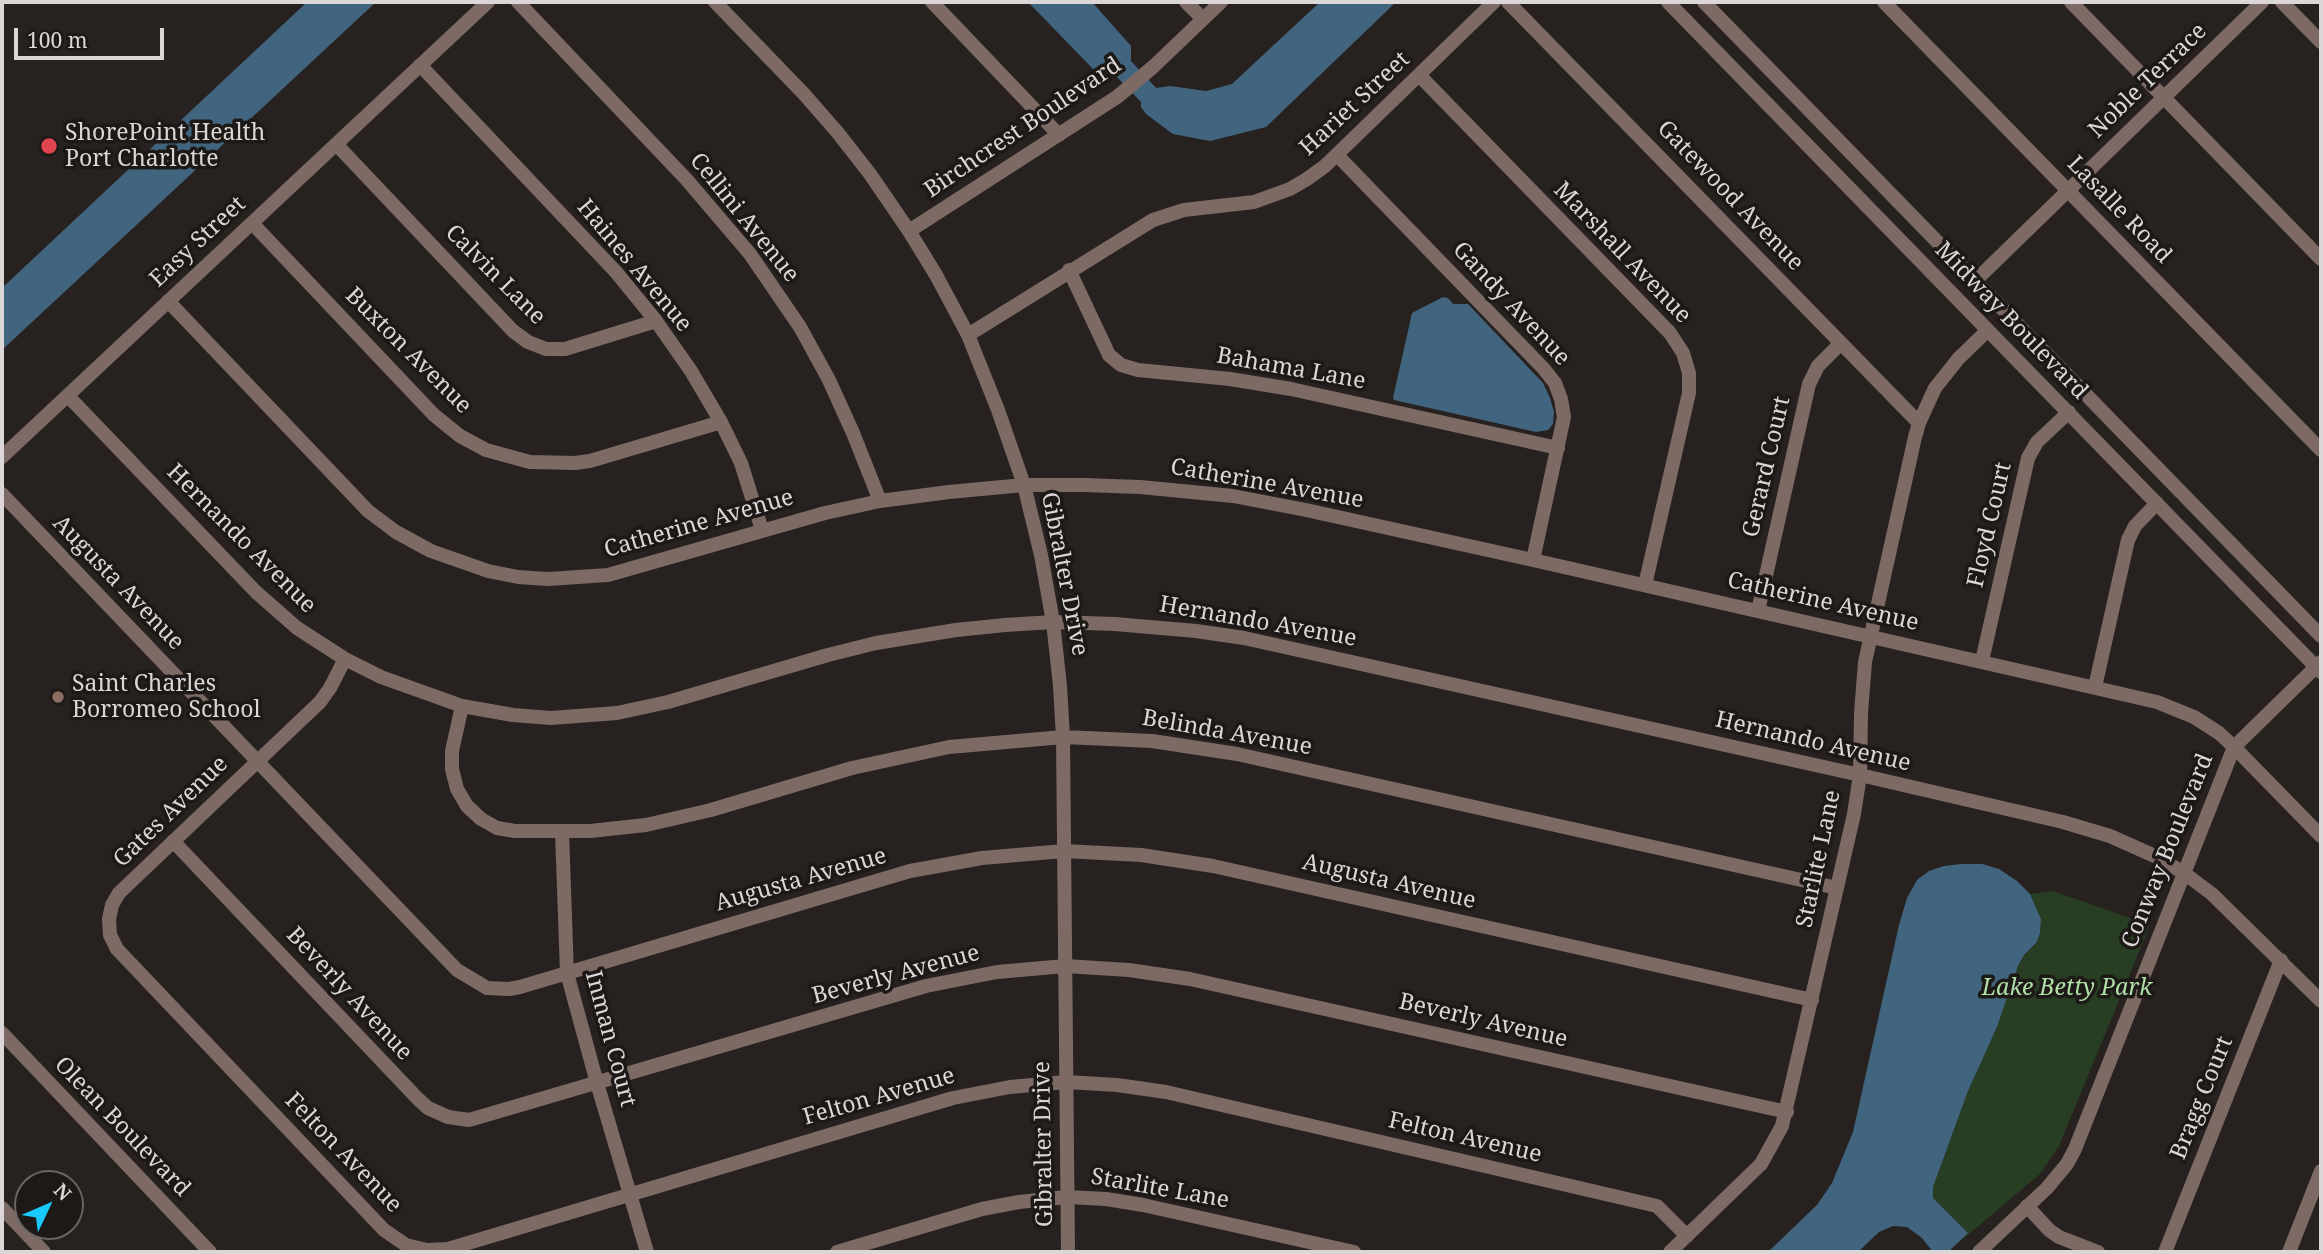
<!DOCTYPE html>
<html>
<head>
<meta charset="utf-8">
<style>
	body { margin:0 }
	#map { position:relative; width:2323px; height:1254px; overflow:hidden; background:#272220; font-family:"Noto Serif",serif }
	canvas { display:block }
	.frame { position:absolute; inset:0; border:4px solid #dad7d6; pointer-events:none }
	.north { position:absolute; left:14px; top:1170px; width:70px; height:70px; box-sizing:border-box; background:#1d1917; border:2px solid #696563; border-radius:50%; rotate:46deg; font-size:19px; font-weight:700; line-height:28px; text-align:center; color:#dad7d6 }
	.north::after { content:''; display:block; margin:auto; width:24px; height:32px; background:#17cafb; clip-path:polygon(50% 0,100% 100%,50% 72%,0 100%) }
	.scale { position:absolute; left:14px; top:28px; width:150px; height:32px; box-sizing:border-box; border:4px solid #dad7d6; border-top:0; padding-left:9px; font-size:21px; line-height:24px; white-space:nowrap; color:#dad7d6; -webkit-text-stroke:5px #1d1917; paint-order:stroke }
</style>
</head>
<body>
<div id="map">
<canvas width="2323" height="1254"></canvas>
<div class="frame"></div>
<div class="north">N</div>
<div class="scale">100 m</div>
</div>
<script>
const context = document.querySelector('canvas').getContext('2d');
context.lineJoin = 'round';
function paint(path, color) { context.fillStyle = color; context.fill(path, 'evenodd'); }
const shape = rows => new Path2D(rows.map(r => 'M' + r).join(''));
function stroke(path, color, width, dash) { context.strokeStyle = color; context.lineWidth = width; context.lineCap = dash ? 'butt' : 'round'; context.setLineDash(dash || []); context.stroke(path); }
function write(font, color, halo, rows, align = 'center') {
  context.font = font + ' "Noto Serif",serif'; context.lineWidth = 7; context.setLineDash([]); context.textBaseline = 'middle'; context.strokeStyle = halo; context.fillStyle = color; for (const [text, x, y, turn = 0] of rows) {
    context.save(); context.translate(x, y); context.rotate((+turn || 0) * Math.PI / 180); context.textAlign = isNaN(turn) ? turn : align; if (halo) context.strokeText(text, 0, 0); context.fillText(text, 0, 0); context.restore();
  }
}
paint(shape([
	[2053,891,2150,925,2059,1146,2040,1174,1955,1246,1968,1233,1933,1198,1933,1187,1968,1091,1997,1027,2018,966,2024,955,2037,942,2040,933,2041,919,2030,894]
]), '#273e23');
paint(shape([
	[307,2,376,2,2,350,2,288],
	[1028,2,1092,2,1131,46,1131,61,1156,88,1170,86,1206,91,1232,84,1320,2,1396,2,1266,127,1210,141,1173,134,1146,114,1141,107,1141,102,1115,75,1107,78,1095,71],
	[1443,297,1448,298,1453,304,1468,304,1543,383,1550,398,1554,412,1553,424,1548,430,1536,432,1394,400,1393,398,1412,313],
	[1961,864,1982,864,1999,869,2017,881,2030,894,2041,919,2040,933,2037,942,2024,955,2018,966,1997,1027,1968,1091,1933,1187,1933,1198,1968,1233,1948,1252,1933,1252,1922,1238,1907,1227,1893,1226,1879,1232,1858,1252,1768,1252,1817,1205,1832,1183,1853,1132,1899,925,1907,898,1917,880,1929,871,1944,866]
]), '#42657f');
stroke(shape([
	[518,2,687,180,750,254,800,327,829,380,853,433,880,501],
	[715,2,804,94,838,133,870,174,909,231,936,275,968,335,998,410,1024,485,1041,555,1053,622,1060,686,1063,737,1068,1252],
	[932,2,1059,135],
	[1186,2,1203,19],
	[1508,2,1919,423],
	[1668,2,2321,672],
	[1704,2,2321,636],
	[1884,2,2321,450],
	[2071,2,2321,259],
	[2282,2,2321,42],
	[420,65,616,272,656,321,691,371,721,422,741,463,762,530],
	[1419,75,1670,333,1683,353,1689,373,1689,393,1645,585],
	[336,144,513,331,528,342,546,349,565,349,656,321],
	[1337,155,1544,369,1555,383,1561,399,1564,417,1533,560],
	[252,223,434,415,460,436,486,450,530,462,575,463,590,461,721,422],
	[909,231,1117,97,1153,67,1221,2],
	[1069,270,1109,355,1121,365,1138,370,1230,379,1291,389,1558,448],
	[1976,280,2262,2],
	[168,301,368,511,396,532,431,551,488,571,518,577,548,579,608,575,825,513,880,501,949,492,1024,485,1084,485,1140,487,1233,496,1306,510,1533,560,2157,702,2194,717,2219,733,2234,747,2321,836],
	[968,335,1153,220,1184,210,1254,202,1290,189,1307,179,1325,166,1494,2],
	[68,396,256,592,297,628,345,659,381,677,462,706,513,715,551,718,617,713,668,702,828,655,876,643,956,630,1005,625,1053,622,1115,624,1196,631,1244,638,1860,775,2063,822,2110,836,2157,857,2184,873,2212,894,2321,1001],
	[2,457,488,2],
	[2,494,457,970,487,988,509,989,520,987,910,871,982,858,1064,851,1141,855,1213,866,1812,1000],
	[1758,611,1809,384,1818,366,1841,343],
	[345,659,330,688,320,702,119,893,112,905,109,919,110,935,117,949,384,1230,406,1245,427,1250,448,1249,953,1098,1010,1087,1066,1082,1117,1085,1166,1092,1657,1206,1687,1236],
	[1982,661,2028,458,2037,442,2069,412],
	[2095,687,2128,540,2135,526,2157,503],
	[462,706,452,751,452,769,457,789,467,806,481,819,497,828,515,831,590,831,646,825,711,810,852,768,949,747,1063,737,1109,739,1152,741,1237,754,1837,888],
	[562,832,567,973,597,1083,647,1252],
	[173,841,418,1099,428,1108,448,1117,469,1120,926,986,997,972,1065,966,1129,970,1190,979,1787,1112],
	[2,1033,210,1252],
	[2027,1206,2049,1230,2059,1237,2098,1252],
	[2,1208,44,1252],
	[837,1252,982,1209,1019,1202,1067,1197,1106,1199,1143,1205,1354,1252],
	[1670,1252,1761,1164,1782,1126,1854,814,1860,775,1861,713,1865,662,1915,437,1919,423,1935,388,1959,358,1988,330],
	[1979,1252,2047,1188,2067,1164,2075,1149,2234,747,2321,662],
	[2165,1252,2281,960],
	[2289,1252,2321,1171]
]), '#7d6a64', 14);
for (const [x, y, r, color] of [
	[49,146,9,"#e0444e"],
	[58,697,7,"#8d6e63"]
]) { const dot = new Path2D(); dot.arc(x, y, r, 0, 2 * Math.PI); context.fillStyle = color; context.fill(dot); stroke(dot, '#1d1917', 2.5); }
write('23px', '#dad7d6', '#1d1917', [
	["Noble Terrace",2148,81,-44],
	["Hariet Street",1355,104,-43],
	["Birchcrest Boulevard",1023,128,-34],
	["Gatewood Avenue",1730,196,46],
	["Lasalle Road",2119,210,46],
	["Cellini Avenue",744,218,51],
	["Easy Street",198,242,-43],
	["Marshall Avenue",1622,253,46],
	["Haines Avenue",634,266,50],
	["Calvin Lane",495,275,45],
	["Gandy Avenue",1511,304,47],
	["Midway Boulevard",2011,321,46],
	["Buxton Avenue",408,351,45],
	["Bahama Lane",1291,369,10],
	["Gerard Court",1767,467,-77],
	["Catherine Avenue",1267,484,10],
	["Catherine Avenue",699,524,-16],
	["Floyd Court",1990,525,-77],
	["Hernando Avenue",241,539,45],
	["Gibralter Drive",1064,574,79],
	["Augusta Avenue",118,583,46],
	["Catherine Avenue",1823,602,13],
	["Hernando Avenue",1258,622,10],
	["Belinda Avenue",1227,733,10],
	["Hernando Avenue",1813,742,13],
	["Gates Avenue",171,812,-44],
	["Conway Boulevard",2168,851,-68],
	["Starlite Lane",1819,859,-78],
	["Augusta Avenue",801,880,-16],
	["Augusta Avenue",1389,882,13],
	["Beverly Avenue",896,975,-15],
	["Beverly Avenue",349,994,47],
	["Beverly Avenue",1483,1021,13],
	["Inman Court",610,1039,75],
	["Felton Avenue",879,1097,-16],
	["Bragg Court",2202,1098,-68],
	["Olean Boulevard",122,1127,46],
	["Felton Avenue",1465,1138,13],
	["Gibralter Drive",1044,1144,-91],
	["Felton Avenue",343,1153,46],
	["Starlite Lane",1160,1189,10]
]);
write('23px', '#dad7d6', '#1d1917', [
	["ShorePoint Health",65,133],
	["Port Charlotte",65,159],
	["Saint Charles",72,684],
	["Borromeo School",72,710]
], 'left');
write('italic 23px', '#b0dfa8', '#1d1917', [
	["Lake Betty Park",2067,988]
]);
</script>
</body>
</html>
